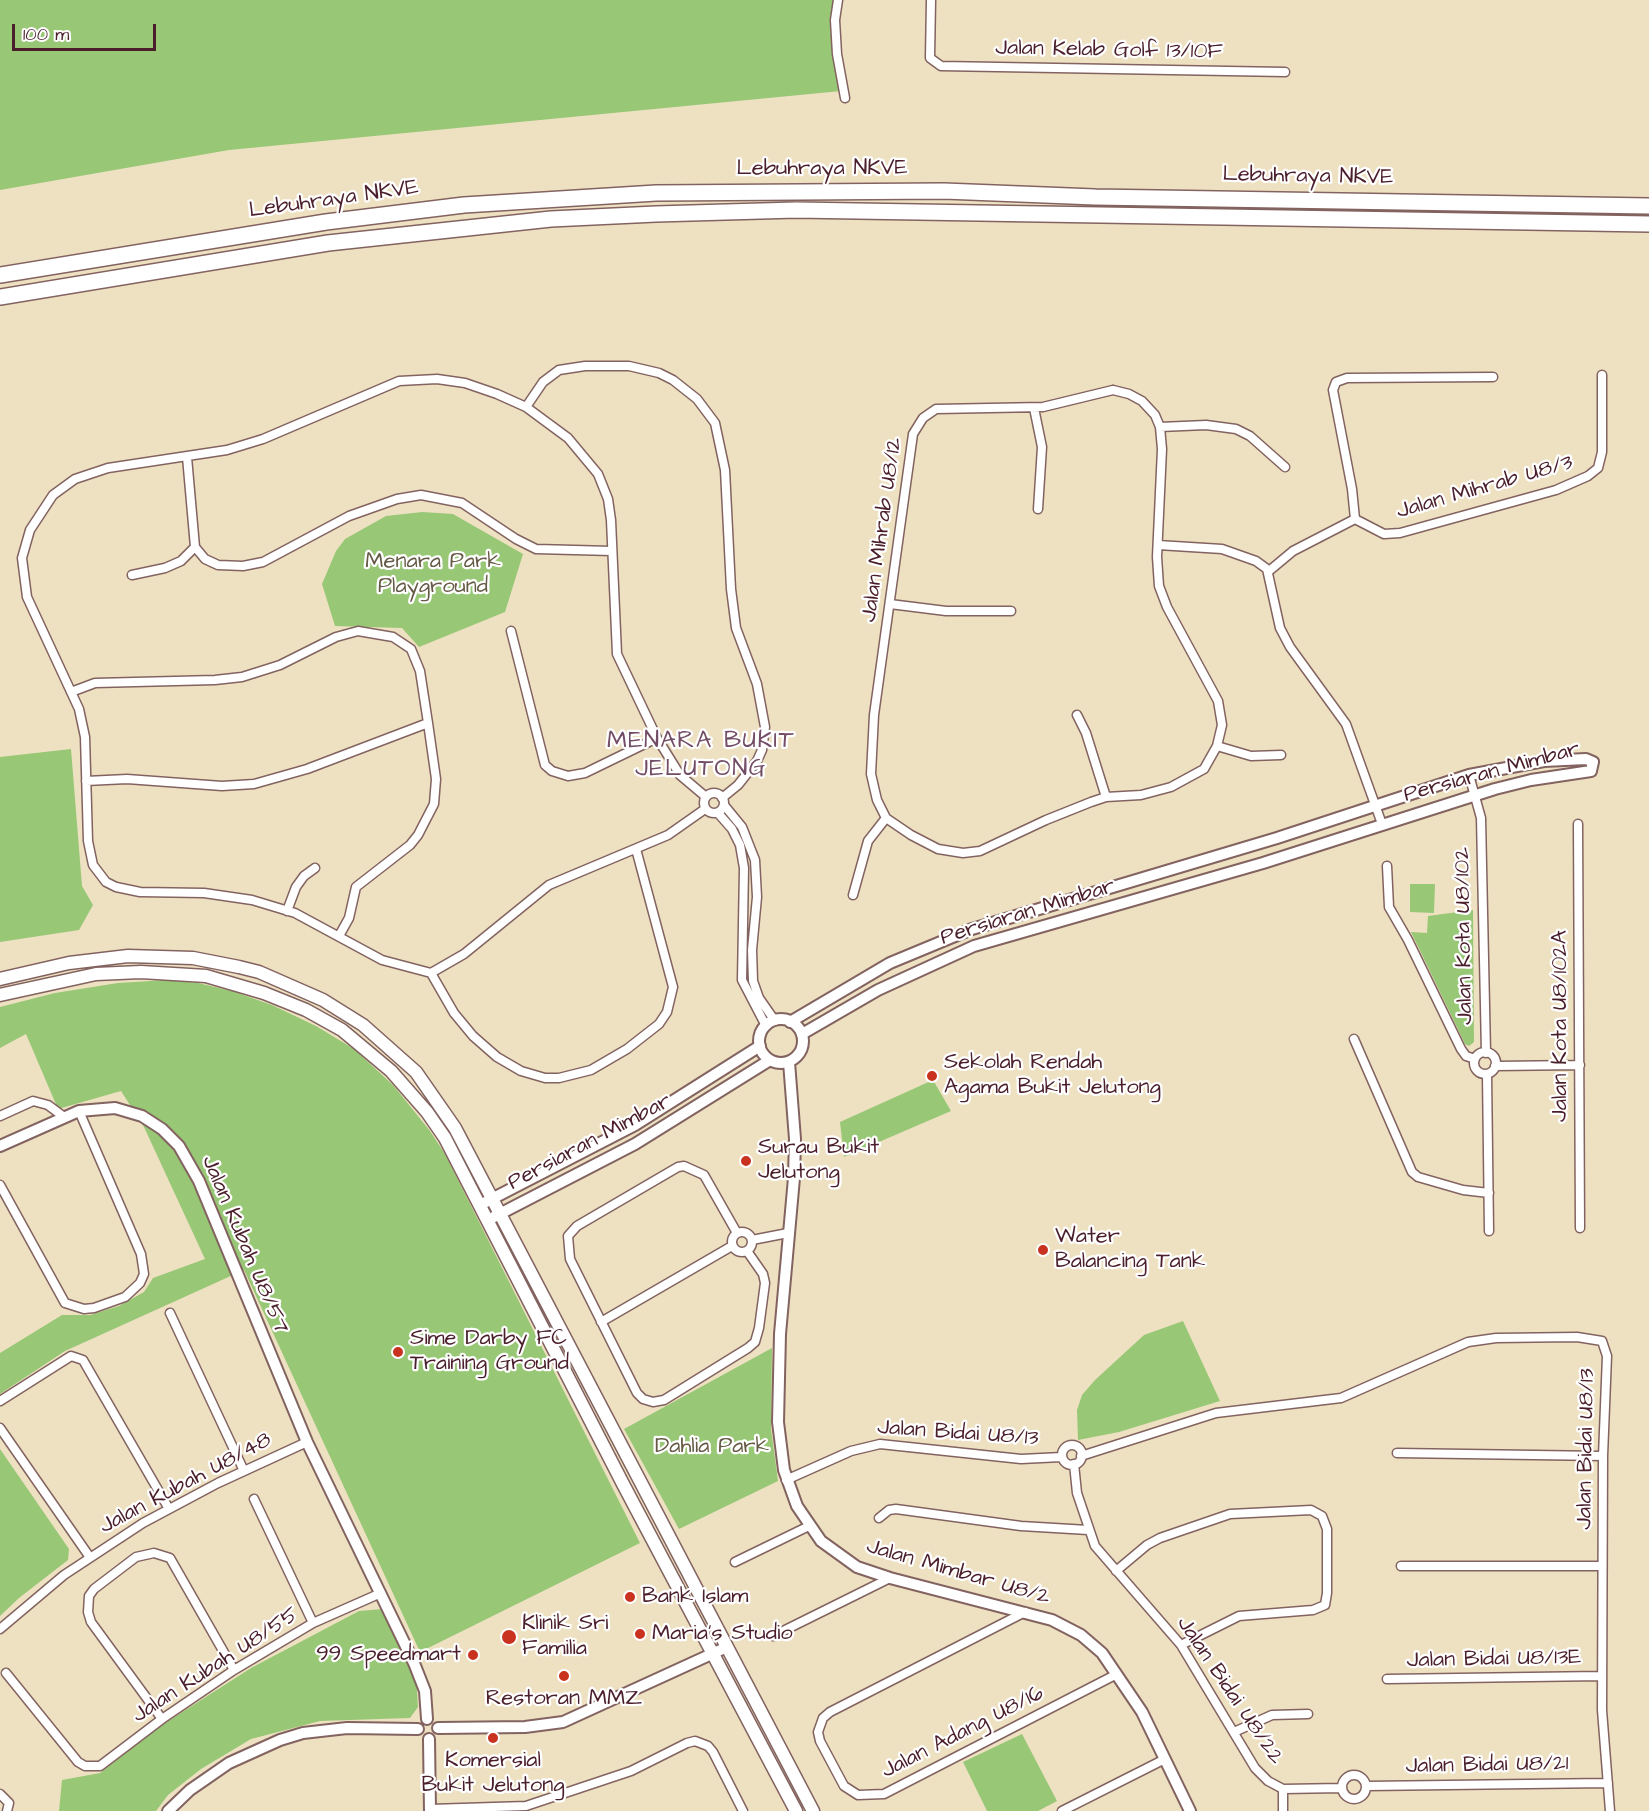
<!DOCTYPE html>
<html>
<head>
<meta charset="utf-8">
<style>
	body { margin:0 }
	#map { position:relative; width:1649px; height:1811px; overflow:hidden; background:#eee1c2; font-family:"Architects Daughter",sans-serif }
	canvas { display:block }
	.scale { position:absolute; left:12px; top:24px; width:144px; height:27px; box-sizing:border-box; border:3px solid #4a1f2b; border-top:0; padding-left:8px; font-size:18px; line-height:21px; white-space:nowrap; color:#4a1f2b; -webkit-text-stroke:4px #fff; paint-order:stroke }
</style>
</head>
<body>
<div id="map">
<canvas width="1649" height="1811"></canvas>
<div class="scale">100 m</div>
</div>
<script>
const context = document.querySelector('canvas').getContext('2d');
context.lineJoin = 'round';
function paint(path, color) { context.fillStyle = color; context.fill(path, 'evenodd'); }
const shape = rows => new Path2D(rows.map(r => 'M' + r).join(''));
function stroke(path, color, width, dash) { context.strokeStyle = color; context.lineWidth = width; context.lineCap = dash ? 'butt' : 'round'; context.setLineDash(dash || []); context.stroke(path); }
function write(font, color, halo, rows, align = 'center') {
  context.font = font + ' "Architects Daughter",sans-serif'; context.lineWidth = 4.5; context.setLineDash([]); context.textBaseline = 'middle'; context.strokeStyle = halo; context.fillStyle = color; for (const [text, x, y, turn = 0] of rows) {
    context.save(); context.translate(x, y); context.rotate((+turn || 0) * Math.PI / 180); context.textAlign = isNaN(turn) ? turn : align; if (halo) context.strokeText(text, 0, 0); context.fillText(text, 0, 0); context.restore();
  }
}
paint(shape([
	[0,0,839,0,841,91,229,150,0,190],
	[422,512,453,514,523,554,505,612,419,647,402,628,335,626,322,584,336,551,345,539,386,516],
	[71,749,82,886,93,905,79,930,0,942,0,757],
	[1410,884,1435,884,1434,913,1410,912],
	[1473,910,1474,1042,1469,1046,1465,1044,1411,932,1427,933,1428,916],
	[166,980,198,983,232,991,272,1005,316,1026,354,1049,393,1085,430,1131,445,1154,640,1543,420,1652,244,1270,65,1351,0,1394,0,1353,62,1315,90,1315,119,1306,144,1292,153,1278,205,1259,144,1127,121,1091,58,1109,26,1034,0,1048,0,1007,55,993,118,983],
	[933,1080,951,1111,844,1157,840,1122],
	[1183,1321,1220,1401,1119,1432,1078,1440,1077,1410,1082,1395,1095,1380,1144,1335],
	[772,1348,771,1429,778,1481,679,1529,624,1429],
	[0,1449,69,1549,68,1560,19,1598,0,1616],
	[383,1609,416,1675,418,1707,410,1718,320,1721,251,1739,201,1769,168,1795,156,1811,59,1811,62,1780,100,1773,162,1725,251,1668,359,1611],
	[1022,1734,1057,1801,1038,1811,987,1811,963,1762]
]), '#98c776');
const minor = shape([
	[838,0,835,20,837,54,845,98],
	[931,0,930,58,941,66,1285,72],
	[1113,390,1129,394,1142,401,1155,415,1160,427,1162,449,1157,557,1159,586,1167,607,1218,701,1222,725,1217,746,1204,769,1171,787,1141,795,1106,797,1091,802,1046,820,980,851,963,853,938,849,911,835,886,818,877,800,871,774,874,715,913,434,923,418,936,409,1043,407,1113,390],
	[526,407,543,382,559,370,585,366,629,366,659,373,673,380,697,399,715,423,725,470,731,589,736,628,757,684,765,727,762,750,757,761,738,785,722,798],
	[1034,408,1042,447,1038,509],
	[1160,427,1206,425,1236,429,1250,436,1285,467],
	[187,457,195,547,205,559,218,565,243,566,263,562,349,516,397,499,421,495,462,503,516,539,536,549,612,551],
	[1355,519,1352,489,1333,390,1336,382,1347,378,1493,377],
	[1158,545,1222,549,1256,561,1267,569,1280,628,1290,647,1346,724,1382,824],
	[1269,571,1293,551,1355,519,1384,534,1400,533,1556,490,1588,476,1598,468,1602,452,1602,375],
	[132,575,165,568,181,561,195,547],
	[890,604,946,611,1011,611],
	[511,631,545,765,552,771,568,776,585,773,657,738],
	[71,692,95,683,215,680,242,677,280,665,336,637,358,631,393,637,411,649,420,671,428,723,436,779,434,804,418,835,410,845,356,887,349,918,339,936],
	[1077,715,1086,733,1106,797],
	[1217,746,1251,756,1281,755],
	[1469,775,1481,818,1486,1053],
	[86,781,127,779,222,786,254,784,307,769,428,723],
	'704 803a10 10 0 1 1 20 0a10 10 0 1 1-20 0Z',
	[724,805,742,827,755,860,757,897,752,950,753,981,759,998,775,1021],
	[705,809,668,835,549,885,464,954,431,973,382,960,295,913,252,900,204,893,140,892,116,887,106,882,93,865,88,841,85,737,79,709,27,597,22,558,30,530,53,495,75,479,108,468,227,450,263,439,399,381,437,379,465,383,497,394,526,407,568,438,598,474,608,499,611,520,617,654,657,738,680,775,706,797],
	[718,813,732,829,740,845,744,868,742,980,766,1026],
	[1578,824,1580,1228],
	[1387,866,1389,907,1408,940,1461,1049,1466,1056,1475,1059],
	[853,895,868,841,886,818],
	[287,911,296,887,304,876,315,868],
	[431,973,454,1013,473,1036,497,1057,521,1071,545,1078,559,1078,591,1070,627,1049,659,1024,667,1012,673,987,636,849],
	[1354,1039,1412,1172,1418,1177,1463,1190,1489,1193],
	'1474 1063a11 11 0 1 1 22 0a11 11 0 1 1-22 0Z',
	[1495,1066,1580,1065],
	[1487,1074,1489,1231],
	[0,1116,33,1101,48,1105,64,1117],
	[0,1185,65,1303,84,1309,94,1308,125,1297,140,1283,144,1274,141,1254,79,1111],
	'732 1242a10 10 0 1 1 20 0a10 10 0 1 1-20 0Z',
	[737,1233,704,1175,684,1166,678,1167,577,1226,568,1236,570,1259,637,1393,643,1399,653,1402,664,1400,748,1348,755,1342,759,1328,765,1283,763,1274,747,1251],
	[752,1240,788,1233],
	[170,1313,244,1471],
	[601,1322,732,1246],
	[0,1401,71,1356,83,1360,169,1509],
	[0,1428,89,1556],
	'1062 1455a10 10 0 1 1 20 0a10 10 0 1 1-20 0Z',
	[1397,1453,1603,1456],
	[1081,1456,1216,1413,1341,1398,1468,1342,1496,1338,1577,1337,1602,1341,1607,1356,1603,1456,1602,1710,1610,1811],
	[1074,1464,1077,1493,1095,1546,1181,1645,1255,1768,1268,1781,1283,1789,1342,1788],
	[786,1480,851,1451,880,1444,1021,1459,1062,1457],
	[254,1499,313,1623],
	[879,1518,889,1510,896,1509,1021,1526,1088,1530],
	[735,1562,809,1526],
	[1401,1566,1602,1566],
	[1116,1571,1147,1545,1160,1538,1230,1514,1311,1510,1322,1516,1327,1529,1327,1593,1325,1605,1313,1610,1239,1616,1181,1645],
	[1025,1612,830,1712,823,1718,818,1732,820,1741,844,1786,858,1795,884,1794,1117,1674],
	[0,1629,64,1575,143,1523,218,1483,307,1442],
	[773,1636,890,1578],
	[6,1673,78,1762,85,1766,100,1766,162,1719,234,1670,313,1623,381,1593],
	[1387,1679,1601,1676],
	[162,1719,91,1622,88,1612,89,1596,94,1589,136,1557,154,1553,170,1558,234,1670],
	[1234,1732,1272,1715,1308,1714],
	'1342 1787a12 12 0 1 1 24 0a12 12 0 1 1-24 0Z',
	[1367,1786,1608,1783],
	[1283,1789,1283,1811],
	[0,1794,9,1803,7,1811],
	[430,1809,526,1806,631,1771,687,1743,695,1741,708,1746,713,1752,743,1811],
	[1062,1811,1165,1759]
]);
const tertiary = shape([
	'759 1041a22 22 0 1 1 44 0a22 22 0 1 1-44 0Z',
	[790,1022,890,963,972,929,1277,838,1469,775,1544,761,1586,759,1593,762,1591,771,1531,780,1495,789,1263,863,974,946,878,990,802,1034],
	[789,1062,795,1139,794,1178,780,1334,778,1422,784,1470,797,1506,821,1541,857,1567,890,1578,1052,1620,1081,1635,1102,1653,1142,1712,1190,1811],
	[0,1146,79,1111,115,1108,142,1116,162,1129,179,1146,199,1181,307,1442,414,1663,425,1691,427,1719],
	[480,1205,635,1125,760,1046],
	[488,1220,635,1144,770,1060],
	[438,1728,525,1727,563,1722,727,1647],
	[429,1739,430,1811],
	[168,1811,190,1790,229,1763,280,1740,303,1733,347,1728,418,1729]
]);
const secondary = shape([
	[0,979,69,963,128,956,193,958,239,967,259,972,323,1000,363,1025,416,1072,455,1128,813,1811],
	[0,995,96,974,141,972,206,976,264,993,306,1010,342,1030,391,1071,427,1112,445,1138,623,1484,796,1811]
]);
const motorway = shape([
	[0,275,326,222,464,205,656,193,944,191,1095,197,1649,206],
	[0,297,328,243,551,219,656,214,796,210,1649,224]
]);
stroke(minor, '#836360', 11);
stroke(tertiary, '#836360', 14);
stroke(secondary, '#836360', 15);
stroke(motorway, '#836360', 18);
stroke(minor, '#fff', 8);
stroke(tertiary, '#fff', 10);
stroke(secondary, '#fff', 12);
stroke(motorway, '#fff', 15);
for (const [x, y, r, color] of [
	[932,1076,6,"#c8321e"],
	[746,1161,6,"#c8321e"],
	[1043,1250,6,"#c8321e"],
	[398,1352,6,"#c8321e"],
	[630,1597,6,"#c8321e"],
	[640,1634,6,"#c8321e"],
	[509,1637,8,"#c8321e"],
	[473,1655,6,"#c8321e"],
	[564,1676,6,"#c8321e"],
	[493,1738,6,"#c8321e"]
]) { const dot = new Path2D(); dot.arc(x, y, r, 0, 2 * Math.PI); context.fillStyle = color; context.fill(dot); stroke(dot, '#fff', 2); }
write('22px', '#4a1f2b', '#fff', [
	["Jalan Kelab Golf 13/10F",1109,51,1],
	["Lebuhraya NKVE",822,169],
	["Lebuhraya NKVE",1308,177,1],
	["Lebuhraya NKVE",334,200,-8],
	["Jalan Mihrab U8/3",1485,488,-16],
	["Jalan Mihrab U8/12",883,530,-82],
	["Persiaran Mimbar",1492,773,-15],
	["Persiaran Mimbar",1028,913,-17],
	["Jalan Kota U8/102",1465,936,-91],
	["Jalan Kota U8/102A",1561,1026,-90],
	["Persiaran Mimbar",590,1143,-28],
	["Jalan Kubah U8/57",244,1245,67],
	["Jalan Bidai U8/13",958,1434,4],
	["Jalan Bidai U8/13",1587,1449,-89],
	["Jalan Kubah U8/48",186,1484,-28],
	["Jalan Mimbar U8/2",958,1573,16],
	["Jalan Bidai U8/13E",1494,1660,-1],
	["Jalan Kubah U8/55",216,1666,-33],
	["Jalan Bidai U8/22",1229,1691,56],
	["Jalan Adang U8/16",963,1733,-27],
	["Jalan Bidai U8/21",1487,1766,-1]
]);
write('22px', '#655a45', '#fff', [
	["Menara Park",433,562],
	["Playground",433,587],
	["Dahlia Park",712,1447]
]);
write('22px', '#4a1f2b', '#fff', [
	["Sekolah Rendah",944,1063],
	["Agama Bukit Jelutong",944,1088],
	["Surau Bukit",758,1148],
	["Jelutong",758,1173],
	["Water",1055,1237],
	["Balancing Tank",1055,1262],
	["Sime Darby FC",410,1339],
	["Training Ground",410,1364],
	["Bank Islam",642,1597],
	["Klinik Sri",522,1624],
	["Familia",522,1649],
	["Maria's Studio",652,1634],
	["99 Speedmart",461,1655,"right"],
	["Restoran MMZ",564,1699,"center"],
	["Komersial",493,1761,"center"],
	["Bukit Jelutong",493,1786,"center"]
], 'left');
context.letterSpacing = '1.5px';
write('24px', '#724d65', '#fff', [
	["MENARA BUKIT",701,742],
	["JELUTONG",701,770]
]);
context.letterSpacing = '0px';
</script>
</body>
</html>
